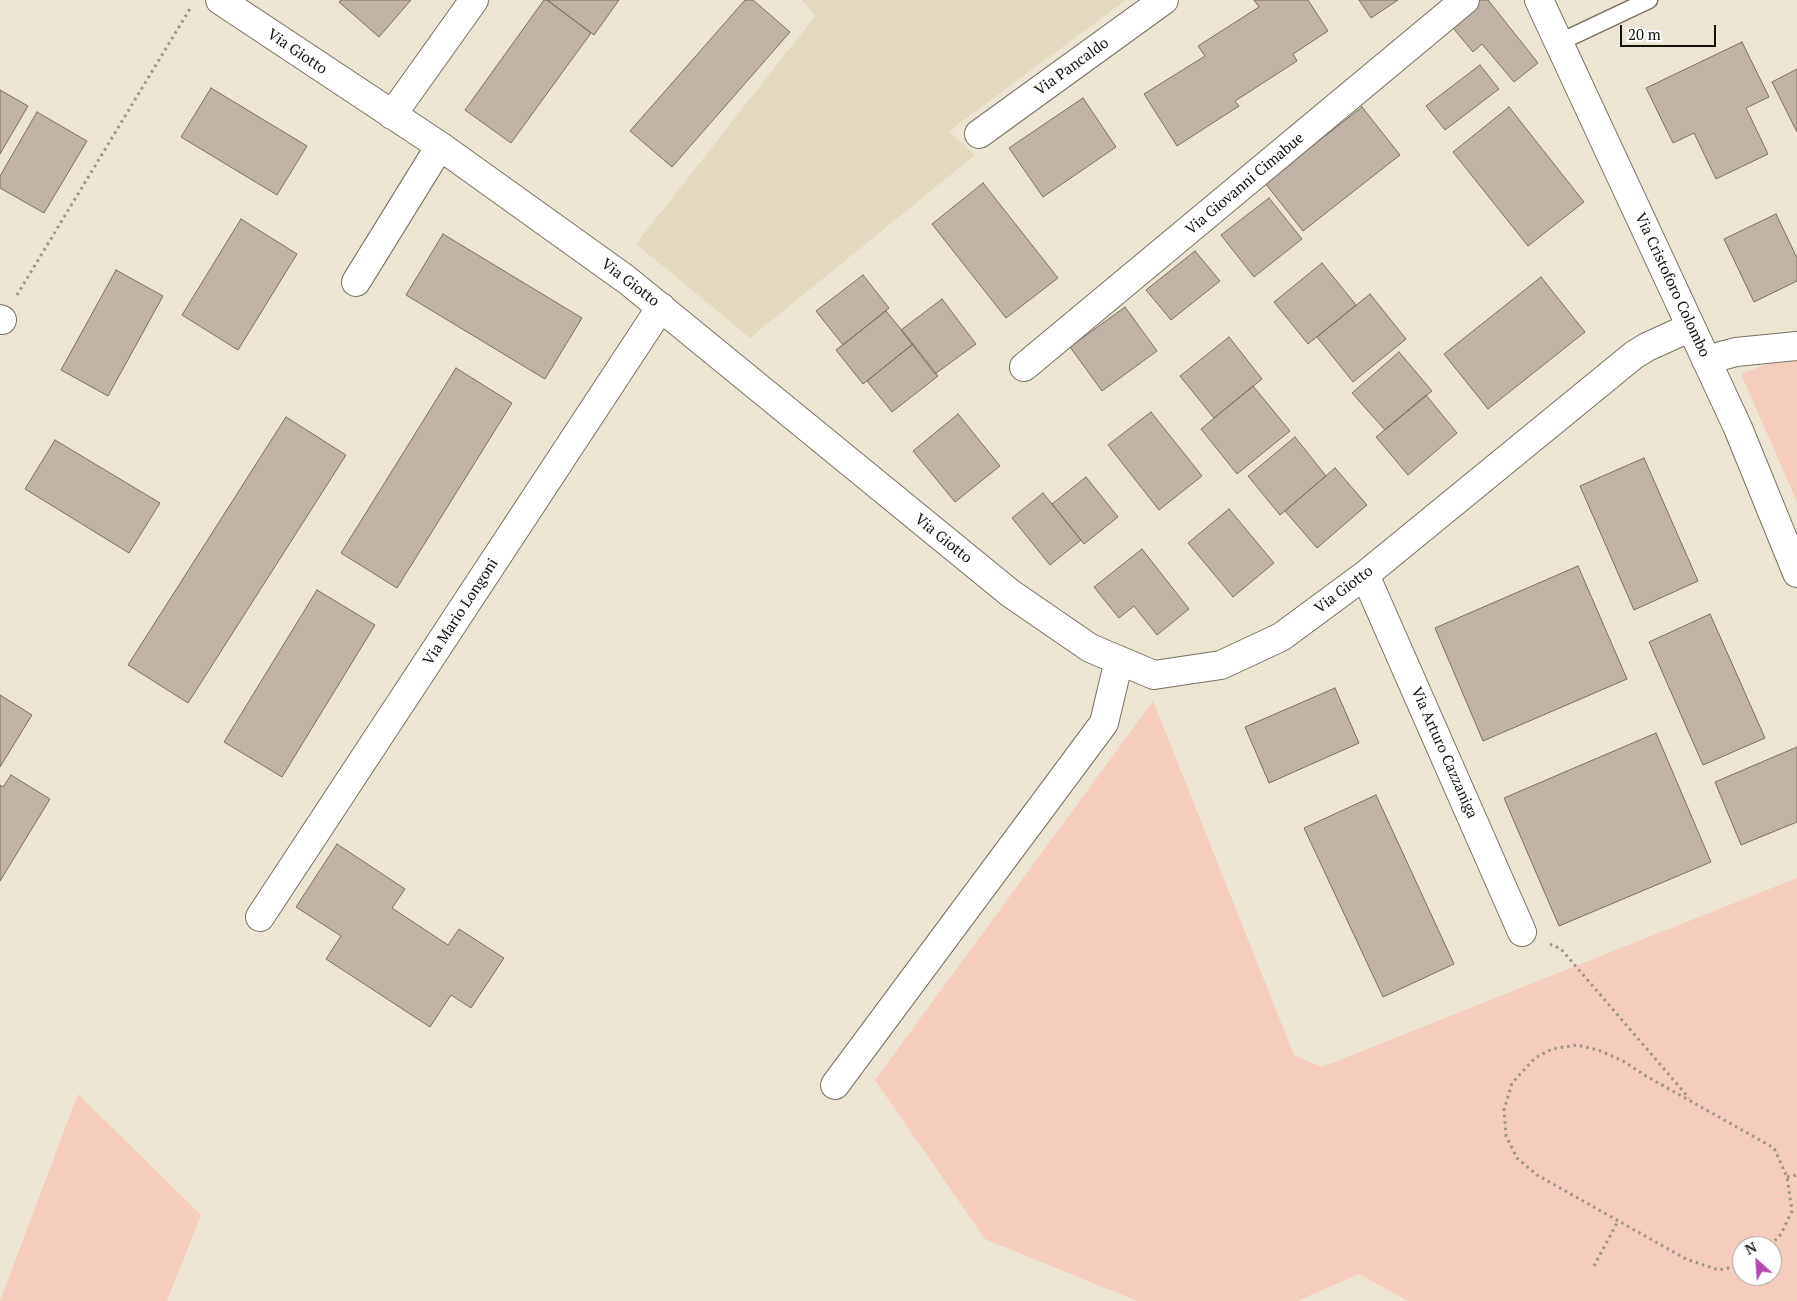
<!DOCTYPE html>
<html>
<head>
<meta charset="utf-8">
<style>
	body { margin:0 }
	#map { position:relative; width:1797px; height:1301px; overflow:hidden; background:#ece5d3; font-family:"PT Serif",serif }
	canvas { display:block }
	.north { position:absolute; left:1732px; top:1236px; width:50px; height:50px; box-sizing:border-box; background:#fff; border:1px solid #a1a09e; border-radius:50%; rotate:334deg; font-size:14px; font-weight:700; line-height:20px; text-align:center; color:#14120c }
	.north::after { content:''; display:block; margin:auto; width:18px; height:22px; background:#b24aad; clip-path:polygon(50% 0,100% 100%,50% 72%,0 100%) }
	.scale { position:absolute; left:1620px; top:25px; width:96px; height:22px; box-sizing:border-box; border:2px solid #14120c; border-top:0; padding-left:6px; font-size:15px; line-height:18px; white-space:nowrap; color:#14120c; -webkit-text-stroke:4px #fff; paint-order:stroke }
</style>
</head>
<body>
<div id="map">
<canvas width="1797" height="1301"></canvas>
<div class="north">N</div>
<div class="scale">20 m</div>
</div>
<script>
const context = document.querySelector('canvas').getContext('2d');
context.lineJoin = 'round';
function paint(path, color) { context.fillStyle = color; context.fill(path, 'evenodd'); }
const shape = rows => new Path2D(rows.map(r => 'M' + r).join(''));
function stroke(path, color, width, dash) { context.strokeStyle = color; context.lineWidth = width; context.lineCap = dash ? 'butt' : 'round'; context.setLineDash(dash || []); context.stroke(path); }
function write(font, color, halo, rows, align = 'center') {
  context.font = font + ' "PT Serif",serif'; context.lineWidth = 4.5; context.setLineDash([]); context.textBaseline = 'middle'; context.strokeStyle = halo; context.fillStyle = color; for (const [text, x, y, turn = 0] of rows) {
    context.save(); context.translate(x, y); context.rotate((+turn || 0) * Math.PI / 180); context.textAlign = isNaN(turn) ? turn : align; if (halo) context.strokeText(text, 0, 0); context.fillText(text, 0, 0); context.restore();
  }
}
paint(shape([
	[802,0,1126,0,949,131,975,155,750,338,636,244,815,16]
]), '#e3d9c0');
paint(shape([
	[1797,361,1797,502,1741,374,1767,364],
	[1153,701,1294,1055,1322,1067,1797,878,1797,1301,1408,1301,1359,1274,1297,1301,1137,1301,985,1239,875,1080],
	[1742,1246,1772,1246,1772,1276,1742,1276],
	[78,1094,201,1215,167,1301,0,1301]
]), '#f5cdbf');
const building = shape([
	[341,0,411,0,379,37,339,2,341,0],
	[544,0,547,0,591,33,511,143,465,110,544,0],
	[547,0,619,0,594,35,547,0],
	[745,0,753,0,790,32,672,167,630,131,745,0],
	[1254,0,1308,0,1328,31,1293,54,1297,61,1235,101,1239,106,1177,146,1144,94,1205,56,1198,46,1259,7,1254,0],
	[1359,0,1398,0,1371,18,1359,0],
	[1478,0,1488,0,1538,63,1514,82,1482,44,1473,52,1449,23,1478,0],
	[1742,42,1769,97,1746,108,1768,154,1716,179,1694,133,1673,143,1646,88,1742,42],
	[1480,65,1499,89,1445,130,1426,106,1480,65],
	[1797,69,1797,132,1772,82,1797,69],
	[211,88,307,146,277,195,181,137,211,88],
	[0,90,28,106,0,154,0,90],
	[1083,98,1116,147,1043,197,1009,148,1083,98],
	[1362,107,1400,155,1303,231,1265,183,1362,107],
	[1509,107,1584,202,1528,246,1453,152,1509,107],
	[37,112,87,141,44,213,0,188,0,176,37,112],
	[983,183,1058,278,1006,318,932,224,983,183],
	[1269,198,1302,239,1254,277,1221,235,1269,198],
	[1776,214,1797,258,1797,281,1754,302,1724,239,1776,214],
	[241,219,297,254,238,350,182,315,241,219],
	[443,234,582,318,545,379,406,295,443,234],
	[1195,251,1220,281,1171,320,1146,290,1195,251],
	[1322,263,1356,305,1308,344,1274,302,1322,263],
	[116,270,163,296,108,396,61,370,116,270],
	[863,275,889,308,843,345,816,311,863,275],
	[1541,277,1585,332,1488,409,1444,354,1541,277],
	[1370,294,1406,339,1353,382,1317,337,1370,294],
	[942,299,976,344,935,374,901,330,942,299],
	[1125,307,1157,351,1102,391,1070,347,1125,307],
	[886,311,913,344,863,384,836,350,886,311],
	[1229,337,1262,379,1214,418,1180,376,1229,337],
	[913,344,938,376,892,412,867,381,913,344],
	[1399,352,1432,391,1385,430,1352,393,1399,352],
	[456,368,512,403,397,588,341,553,456,368],
	[1253,386,1290,431,1237,474,1201,429,1253,386],
	[1426,395,1457,433,1408,475,1376,437,1426,395],
	[1151,412,1202,476,1159,510,1108,445,1151,412],
	[958,414,1000,466,955,502,913,451,958,414],
	[286,417,346,455,188,703,128,665,286,417],
	[1295,437,1326,476,1280,515,1248,476,1295,437],
	[55,440,160,503,129,553,25,489,55,440],
	[1644,458,1698,581,1634,610,1580,486,1644,458],
	[1335,468,1367,505,1317,548,1285,511,1335,468],
	[1086,477,1118,517,1084,544,1052,504,1086,477],
	[1043,493,1081,540,1050,565,1012,518,1043,493],
	[1229,509,1274,563,1233,597,1188,543,1229,509],
	[1142,549,1189,609,1157,635,1134,606,1119,618,1094,587,1142,549],
	[1578,566,1627,679,1483,741,1435,628,1578,566],
	[317,590,375,625,282,777,224,742,317,590],
	[1710,614,1765,738,1703,765,1649,642,1710,614],
	[1335,688,1359,743,1269,783,1245,727,1335,688],
	[0,695,32,715,0,767,0,695],
	[1656,733,1711,862,1559,926,1504,798,1656,733],
	[1797,747,1797,822,1741,845,1715,782,1797,747],
	[11,775,50,799,0,881,0,785,3,787,11,775],
	[1376,795,1454,964,1383,997,1304,828,1376,795],
	[337,844,405,889,392,908,448,945,459,929,504,958,471,1008,451,995,430,1027,326,959,341,936,296,907,337,844]
]);
paint(building, '#c0b2a4');
stroke(building, '#7c6e62', 1);
const service = shape([
	[1560,42,1649,0]
]);
const minor = shape([
	[220,0,440,146,627,280,1010,593,1090,648,1154,675,1221,665,1281,637,1365,575,1634,355,1647,347,1691,327],
	[1539,0,1738,428,1797,573],
	[392,115,474,0],
	[979,134,1164,0],
	[356,282,440,146],
	[0,319,2,320],
	[1706,360,1736,352,1797,346],
	[1024,367,1465,0],
	[1365,575,1522,932],
	[260,917,661,307],
	[835,1085,1104,723,1119,660]
]);
stroke(service, '#777161', 19);
stroke(minor, '#777161', 30);
stroke(shape([
	[17,295,191,7],
	[1550,944,1561,949,1689,1098],
	[1787,1177,1797,1175],
	[1742,1265,1719,1270,1686,1259,1537,1175,1517,1158,1506,1136,1504,1110,1512,1083,1535,1058,1552,1049,1577,1045,1598,1050,1623,1061,1646,1076,1774,1148,1787,1177,1792,1211,1781,1234,1770,1246],
	[1594,1266,1618,1221]
]), '#9a9588', 3, [2.5, 4]);
stroke(service, '#fff', 16);
stroke(minor, '#fff', 28);
write('15px', '#14120c', '#fff', [
	["Via Giotto",297,52,34],
	["Via Pancaldo",1072,67,-36],
	["Via Giovanni Cimabue",1245,184,-40],
	["Via Giotto",630,283,37],
	["Via Cristoforo Colombo",1672,285,65],
	["Via Giotto",943,539,39],
	["Via Giotto",1344,590,-37],
	["Via Mario Longoni",461,612,-57],
	["Via Arturo Cazzaniga",1444,753,66]
]);
</script>
</body>
</html>
